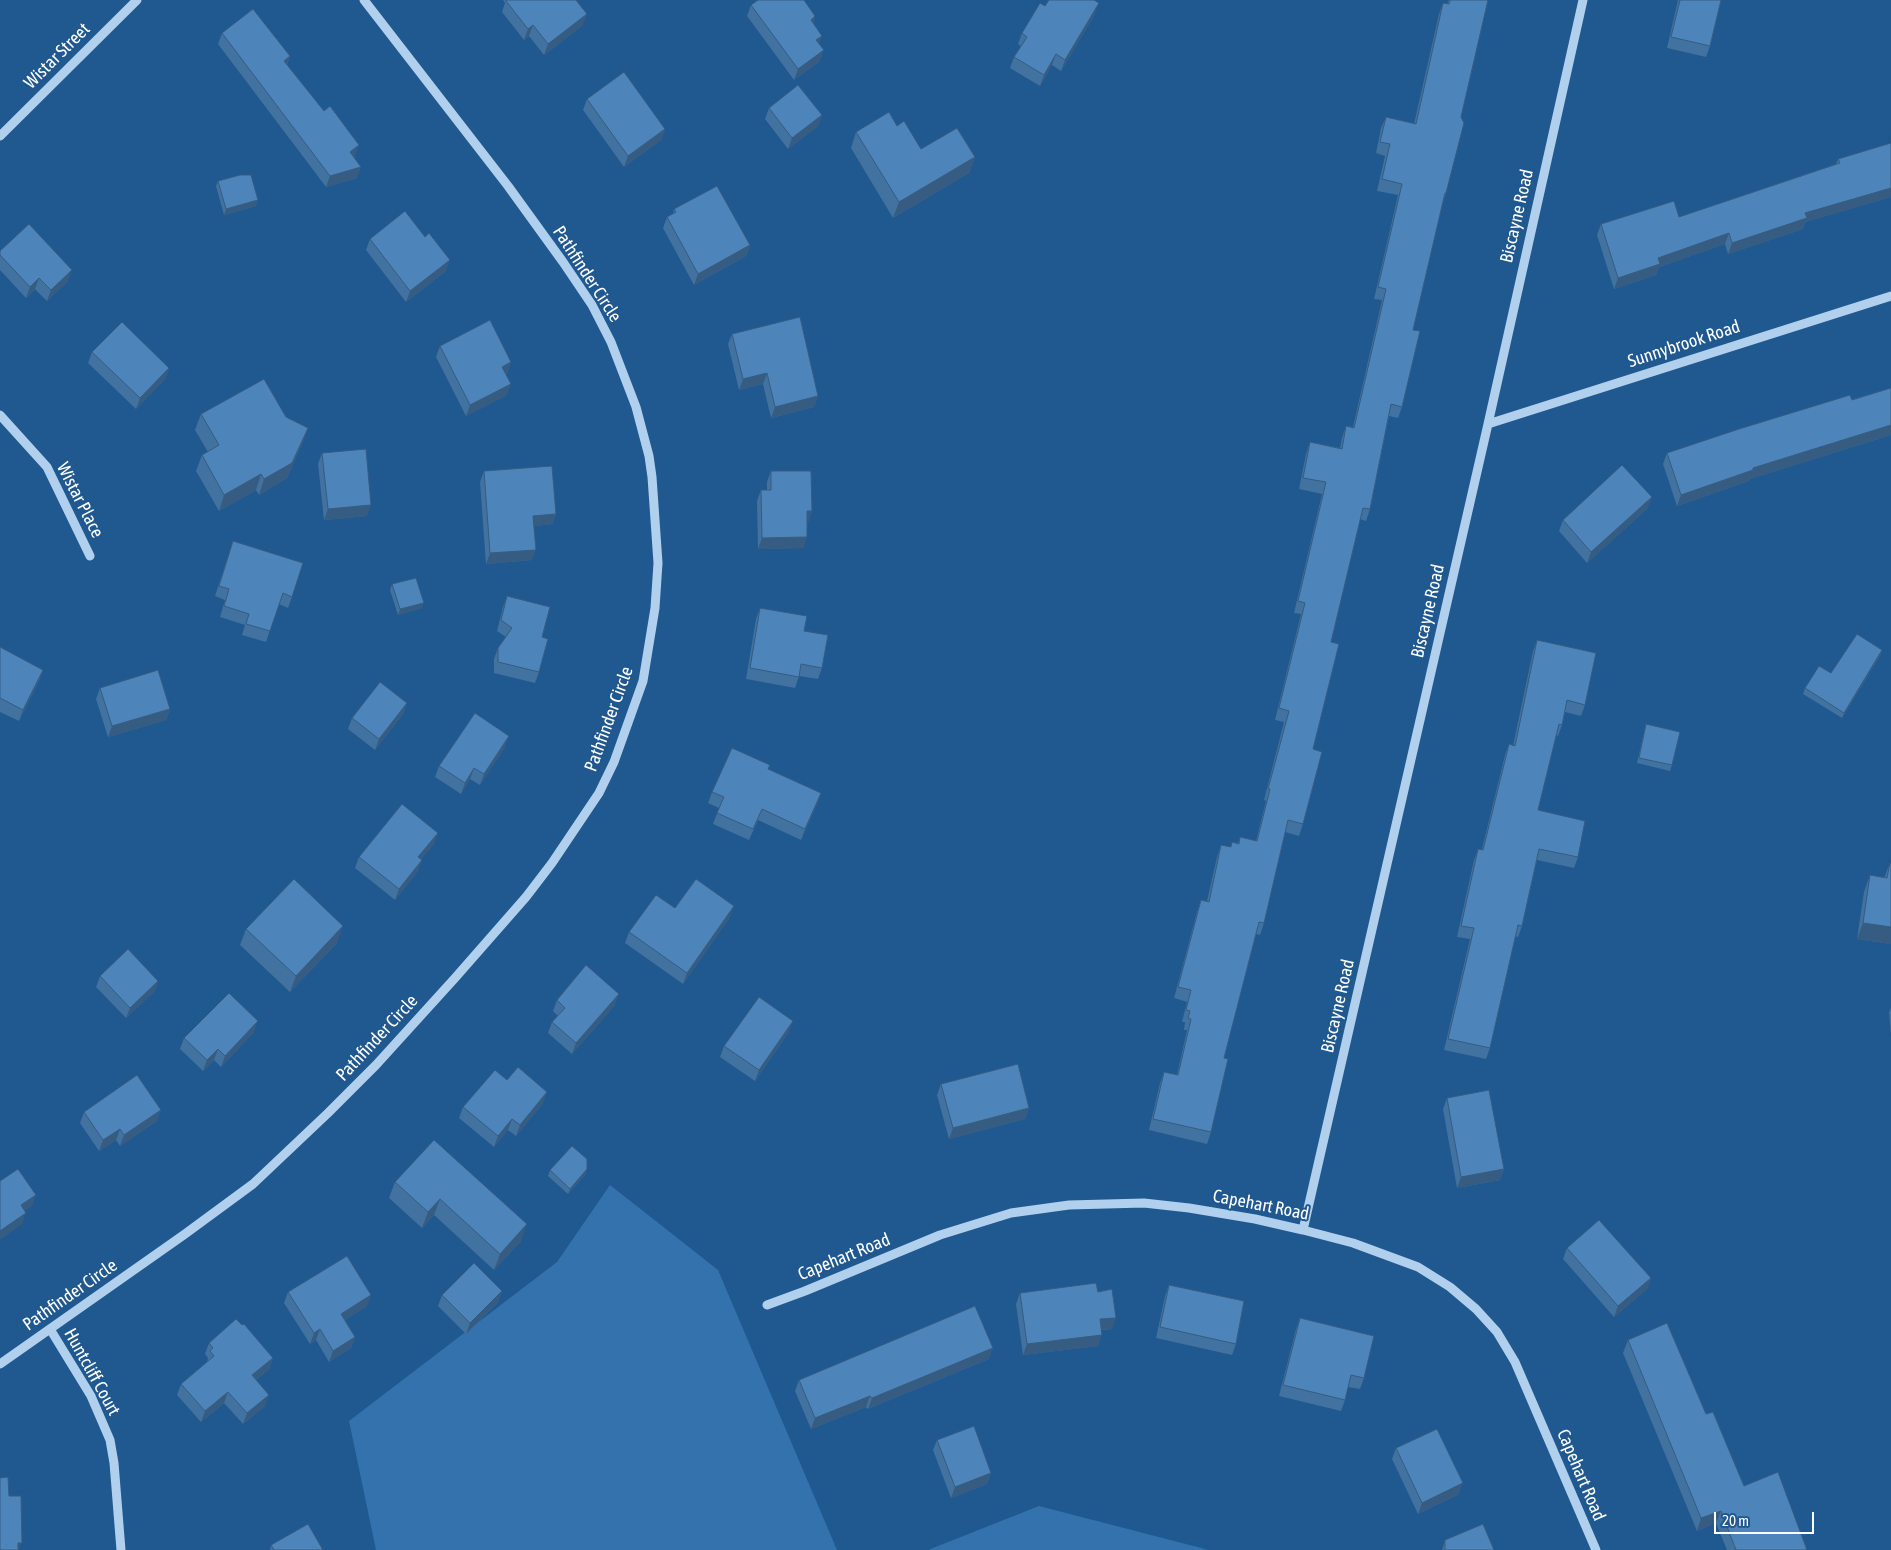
<!DOCTYPE html>
<html>
<head>
<meta charset="utf-8">
<style>
	body { margin:0 }
	#map { position:relative; width:1891px; height:1550px; overflow:hidden; background:#205890; font-family:"Asap Condensed",sans-serif }
	canvas { display:block }
	.scale { position:absolute; left:1714px; top:1512px; width:100px; height:22px; box-sizing:border-box; border:2px solid #fff; border-top:0; padding-left:6px; font-size:15px; line-height:18px; white-space:nowrap; color:#fff; -webkit-text-stroke:4px #205890; paint-order:stroke }
</style>
</head>
<body>
<div id="map">
<canvas width="1891" height="1550"></canvas>
<div class="scale">20 m</div>
</div>
<script>
const context = document.querySelector('canvas').getContext('2d');
context.lineJoin = 'round';
function paint(path, color) { context.fillStyle = color; context.fill(path, 'evenodd'); }
const shape = rows => new Path2D(rows.map(r => 'M' + r).join(''));
function stroke(path, color, width, dash) { context.strokeStyle = color; context.lineWidth = width; context.lineCap = dash ? 'butt' : 'round'; context.setLineDash(dash || []); context.stroke(path); }
function write(font, color, halo, rows, align = 'center') {
  context.font = font + ' "Asap Condensed",sans-serif'; context.lineWidth = 4; context.setLineDash([]); context.textBaseline = 'middle'; context.strokeStyle = halo; context.fillStyle = color; for (const [text, x, y, turn = 0] of rows) {
    context.save(); context.translate(x, y); context.rotate((+turn || 0) * Math.PI / 180); context.textAlign = isNaN(turn) ? turn : align; if (halo) context.strokeText(text, 0, 0); context.fillText(text, 0, 0); context.restore();
  }
}
paint(shape([
	[610,1185,718,1270,837,1550,376,1550,349,1421,557,1262],
	[1039,1506,1209,1550,928,1550]
]), '#3472ae');
stroke(shape([
	[0,136,137,0],
	[0,415,47,467,90,556],
	[1488,424,1891,296],
	[1303,1230,1488,424,1583,0],
	[767,1305,805,1291,940,1235,1011,1213,1069,1205,1144,1203,1189,1208,1255,1219,1303,1230,1353,1243,1418,1267,1450,1287,1476,1309,1497,1332,1515,1362,1596,1550],
	[50,1329,91,1396,110,1440,114,1463,121,1550],
	[0,1364,185,1234,253,1184,328,1113,376,1065,455,978,526,897,552,863,599,793,614,762,643,681,655,608,658,563,652,477,649,456,636,407,611,342,592,305,563,262,508,186,364,0]
]), '#b1d0ed', 9);
paint(shape([
	[503,0,576,0,583,25,544,55,529,36,524,40,502,12,505,3],
	[1449,0,1488,0,1461,117,1446,193,1442,205,1413,330,1402,407,1398,418,1389,416,1370,509,1366,521,1360,519,1331,642,1313,749,1303,824,1299,836,1285,832,1264,923,1260,935,1256,934,1224,1058,1211,1132,1207,1144,1149,1130,1160,1083,1164,1072,1177,1075,1187,1030,1184,1030,1185,1022,1182,1022,1187,1002,1174,998,1197,912,1201,900,1207,901,1217,857,1221,845,1230,847,1232,842,1238,843,1240,837,1256,841,1266,801,1264,800,1284,722,1275,720,1301,614,1294,613,1322,494,1299,489,1306,454,1310,442,1340,448,1342,438,1346,426,1353,427,1382,300,1374,299,1398,195,1377,191,1385,156,1376,153,1381,128,1386,117,1414,124,1439,14,1443,3,1447,4],
	[1678,0,1721,0,1710,46,1706,57,1667,48],
	[751,5,815,16,813,23,819,44,820,61,794,80,747,16],
	[1045,6,1095,14,1061,71,1052,65,1040,86,1010,68,1014,57,1021,46,1018,44,1022,33],
	[222,33,290,56,287,65,355,156,354,157,357,178,326,187,218,44],
	[587,99,665,129,661,140,624,167,583,110],
	[769,108,822,115,818,126,788,149,765,119],
	[897,126,921,149,975,157,969,173,893,218,851,148,856,132],
	[1891,143,1891,197,1805,222,1803,229,1728,254,1725,244,1659,267,1656,275,1614,289,1597,235,1601,224,1679,217,1836,164,1838,159],
	[218,181,256,206,224,215,216,186],
	[674,209,750,245,746,256,694,285,663,228,667,217,673,214],
	[425,237,446,271,406,302,366,250,370,239],
	[0,251,68,281,47,301,35,289,26,298,0,270],
	[732,334,818,396,814,407,771,418,763,384,739,390,728,344],
	[440,346,511,362,507,373,506,374,507,395,466,416,436,357],
	[92,352,169,368,165,379,136,409,88,363],
	[1891,388,1891,435,1750,479,1749,481,1677,506,1663,464,1667,453],
	[201,414,286,417,308,428,302,444,287,478,259,495,256,490,219,511,196,471,202,455,208,452,195,430],
	[322,453,367,516,324,520,318,464],
	[484,471,556,514,552,524,534,526,532,560,486,564,480,482],
	[771,471,812,511,808,522,807,522,807,537,803,548,758,549,757,501,761,490,767,490,767,482],
	[1648,508,1587,563,1559,531,1563,520],
	[233,541,292,597,288,608,279,604,266,642,242,635,245,625,220,617,225,600,215,596],
	[392,584,422,608,398,615,390,590],
	[507,596,542,637,539,672,535,683,494,673,494,659,498,648,506,637,497,631,503,607],
	[760,608,804,631,822,668,818,679,799,676,795,688,746,679,756,619],
	[1537,640,1585,705,1581,716,1565,712,1562,725,1558,736,1556,735,1538,810,1578,857,1574,868,1537,860,1522,926,1518,937,1515,936,1490,1048,1486,1059,1444,1050,1470,939,1457,937,1474,860,1478,849,1482,849,1505,755,1509,744,1513,746,1533,651],
	[0,647,43,670,39,681,19,721,0,712],
	[1882,650,1880,656,1842,718,1803,694,1805,688,1831,673],
	[100,688,170,709,166,720,108,737,96,699],
	[407,703,403,714,375,750,348,729,352,718],
	[1646,724,1672,765,1670,771,1637,763],
	[505,747,480,785,470,779,461,794,435,777,439,766],
	[770,765,768,769,821,793,817,804,801,840,758,820,749,840,713,824,719,808,708,803,712,792],
	[434,844,421,859,418,871,395,900,355,868,359,857],
	[1890,863,1891,863,1891,944,1857,939,1864,892,1870,875,1884,878],
	[675,908,730,917,683,984,625,943,629,932],
	[246,929,337,943,290,992,240,945],
	[100,976,158,981,154,992,126,1018,96,987],
	[557,1000,615,1005,572,1054,548,1033,552,1022,558,1016,553,1011],
	[1891,1008,1891,1035,1889,1012],
	[254,1032,221,1067,214,1060,203,1071,180,1049,184,1038],
	[789,1032,755,1081,720,1057,724,1046],
	[507,1080,543,1103,516,1136,508,1130,494,1147,459,1118,463,1107],
	[941,1084,1029,1108,1025,1119,949,1139,937,1095],
	[1447,1098,1504,1169,1500,1180,1457,1188,1443,1109],
	[84,1112,157,1121,120,1146,116,1140,99,1151,80,1123],
	[434,1140,521,1241,494,1270,434,1215,422,1228,389,1198,395,1182],
	[587,1169,585,1175,568,1194,548,1176,550,1170],
	[1567,1248,1651,1278,1647,1289,1614,1317,1563,1259],
	[1169,1285,1236,1344,1232,1355,1156,1338,1165,1296],
	[502,1291,498,1302,466,1334,438,1306,442,1295],
	[288,1292,367,1306,345,1320,355,1337,351,1348,329,1362,316,1340,310,1344,284,1303],
	[1098,1292,1112,1329,1101,1330,1098,1346,1023,1355,1016,1304,1020,1293],
	[1300,1318,1364,1378,1360,1389,1348,1387,1345,1400,1341,1411,1279,1396,1296,1329],
	[1628,1340,1706,1414,1744,1486,1807,1550,1727,1550,1716,1523,1697,1531,1623,1353],
	[209,1343,273,1358,269,1369,256,1380,265,1406,243,1424,224,1403,201,1422,177,1395,181,1384,207,1362,208,1358,205,1354],
	[989,1359,868,1409,866,1407,811,1429,795,1391,799,1380],
	[937,1440,991,1473,987,1484,951,1498,933,1450],
	[1396,1448,1459,1494,1418,1514,1392,1459],
	[1445,1540,1494,1550,1442,1550],
	[271,1545,323,1550,270,1550]
]), '#42729f');
paint(shape([
	[1099,3,1095,14,1061,71,1065,60],
	[587,14,583,25,544,55,548,44],
	[815,16,811,27,811,20],
	[533,25,529,36,524,40,528,29],
	[822,36,818,47,816,40],
	[824,50,820,61,794,80,798,69],
	[1056,54,1052,65,1040,86,1044,75],
	[290,56,286,67,284,61],
	[822,115,818,126,788,149,792,138],
	[665,129,661,140,624,167,628,156],
	[359,145,355,156,346,163,350,152],
	[975,157,969,173,893,218,899,202],
	[361,167,357,178,326,187,330,176],
	[1891,188,1891,197,1805,222,1803,229,1728,254,1732,243,1805,213],
	[258,200,256,206,224,215,226,209],
	[1729,233,1725,244,1659,267,1656,275,1614,289,1618,278,1658,258],
	[750,245,746,256,694,285,698,274],
	[450,260,446,271,406,302,410,291],
	[72,270,68,281,47,301,51,290],
	[39,278,35,289,26,298,30,287],
	[511,362,507,373,498,378,502,367],
	[169,368,165,379,136,409,140,398],
	[767,373,763,384,739,390,743,379],
	[511,384,507,395,466,416,470,405],
	[818,396,814,407,771,418,775,407],
	[1891,425,1891,435,1750,479,1749,481,1677,506,1681,495,1753,468],
	[308,428,302,444,287,478,259,495,264,479],
	[261,474,256,490,219,511,224,495],
	[1652,497,1648,508,1587,563,1591,552],
	[371,505,367,516,324,520,328,509],
	[807,511,812,511,808,522,803,522],
	[556,514,552,524,529,527,533,516],
	[807,537,803,548,758,549,762,538],
	[536,550,532,560,486,564,490,553],
	[424,603,422,608,398,615,400,609],
	[1882,650,1880,656,1842,718,1844,713],
	[43,670,39,681,19,721,23,710],
	[407,703,403,714,375,750,379,739],
	[170,709,166,720,108,737,112,726],
	[509,736,505,747,480,785,484,774],
	[474,768,470,779,461,794,465,783],
	[821,793,817,804,801,840,805,829],
	[438,833,434,844,414,868,418,857],
	[422,860,418,871,395,900,399,889],
	[734,906,730,917,683,984,687,973],
	[1863,923,1891,927,1891,944,1857,939],
	[343,926,337,943,290,992,296,976],
	[158,981,154,992,126,1018,130,1008],
	[619,994,615,1005,572,1054,576,1043],
	[258,1021,254,1032,221,1067,225,1056],
	[793,1021,789,1032,755,1081,759,1070],
	[218,1049,214,1060,203,1071,207,1060],
	[547,1092,543,1103,516,1136,520,1125],
	[1029,1108,1025,1119,949,1139,953,1128],
	[161,1110,157,1121,120,1146,124,1135],
	[512,1119,508,1130,494,1147,498,1136],
	[120,1129,116,1140,99,1151,103,1140],
	[587,1169,585,1175,568,1194,570,1189],
	[1504,1169,1500,1180,1457,1188,1461,1177],
	[36,1195,32,1206,17,1216,21,1205],
	[440,1199,434,1215,422,1228,428,1212],
	[26,1213,22,1224,0,1240,0,1231],
	[527,1224,521,1241,494,1270,500,1254],
	[1651,1278,1647,1289,1614,1317,1618,1306],
	[502,1291,498,1302,466,1334,470,1323],
	[371,1295,367,1306,337,1325,341,1314],
	[1116,1318,1112,1329,1096,1330,1100,1319],
	[320,1329,316,1340,310,1344,314,1333],
	[1102,1335,1098,1346,1023,1355,1027,1344],
	[355,1337,351,1348,329,1362,333,1351],
	[993,1348,989,1359,868,1409,872,1398],
	[273,1358,269,1369,248,1386,252,1375],
	[228,1392,224,1403,201,1422,205,1411],
	[269,1395,265,1406,243,1424,247,1413],
	[870,1396,866,1407,811,1429,815,1418],
	[991,1473,987,1484,951,1498,955,1487],
	[1463,1483,1459,1494,1418,1514,1422,1503],
	[1721,1511,1716,1523,1697,1531,1701,1518],
	[18,1543,22,1543,19,1550,16,1550]
]), '#365c82');
const building = shape([
	[506,0,576,0,587,14,548,44,533,25,528,29,506,1,506,0],
	[758,0,804,0,815,16,811,20,822,36,816,40,824,50,798,69,751,5,758,0],
	[1049,0,1094,0,1099,3,1065,60,1056,54,1044,75,1014,57,1027,37,1022,33,1040,3,1045,6,1049,0],
	[1450,0,1488,0,1461,117,1464,123,1446,193,1445,193,1413,330,1420,331,1402,407,1391,404,1370,509,1363,508,1331,642,1339,644,1313,749,1322,752,1303,824,1288,820,1264,923,1259,922,1224,1058,1228,1059,1211,1132,1153,1119,1164,1072,1178,1075,1191,1019,1188,1018,1190,1011,1186,1010,1191,990,1178,987,1201,900,1209,902,1221,845,1231,847,1232,842,1239,844,1240,837,1257,841,1270,789,1268,789,1289,711,1279,708,1305,603,1298,601,1326,482,1303,478,1310,442,1342,449,1346,426,1354,428,1386,289,1378,287,1402,184,1382,179,1390,144,1380,142,1386,117,1416,124,1443,3,1449,4,1450,0],
	[1680,0,1721,0,1710,46,1671,37,1680,0],
	[253,9,290,56,284,61,324,111,330,106,359,145,350,152,361,167,330,176,222,33,253,9],
	[624,72,665,129,628,156,587,99,624,72],
	[798,85,822,115,792,138,769,108,798,85],
	[889,112,897,126,904,121,921,149,957,128,975,157,899,202,856,132,889,112],
	[1891,143,1891,188,1805,213,1807,218,1732,243,1729,233,1658,258,1660,264,1618,278,1601,224,1674,201,1679,217,1840,163,1838,159,1891,143],
	[240,175,251,175,258,200,226,209,218,181,240,175],
	[717,186,750,245,698,274,667,217,676,212,674,209,717,186],
	[405,211,425,237,429,233,450,260,410,291,370,239,405,211],
	[29,224,72,270,51,290,39,278,30,287,0,255,0,251,29,224],
	[800,317,818,396,775,407,767,373,743,379,732,334,800,317],
	[490,320,511,362,502,367,511,384,470,405,440,346,490,320],
	[122,322,169,368,140,398,92,352,122,322],
	[264,379,286,417,308,428,292,463,264,479,261,474,224,495,202,455,219,445,201,414,264,379],
	[1891,388,1891,425,1753,468,1753,470,1681,495,1667,453,1739,429,1850,395,1852,400,1891,388],
	[366,449,371,505,328,509,322,453,366,449],
	[1622,465,1652,497,1591,552,1563,520,1622,465],
	[552,466,556,514,533,516,536,550,490,553,484,471,552,466],
	[771,471,811,471,812,511,807,511,807,537,762,538,761,490,771,490,771,471],
	[233,541,303,563,292,597,283,593,270,631,246,624,249,614,224,606,229,589,219,586,233,541],
	[416,578,424,603,400,609,392,584,416,578],
	[507,596,550,607,542,637,548,639,539,672,498,662,498,648,512,628,501,620,507,596],
	[760,608,807,616,804,631,828,635,822,668,801,664,799,677,750,668,760,608],
	[1857,634,1882,650,1844,713,1805,688,1819,666,1831,673,1857,634],
	[1537,640,1596,653,1585,705,1567,700,1562,725,1559,724,1538,810,1585,821,1578,857,1539,849,1522,926,1518,925,1490,1048,1448,1039,1474,928,1461,926,1478,849,1483,850,1509,744,1515,746,1537,640],
	[0,647,43,670,23,710,0,698,0,647],
	[158,670,170,709,112,726,100,688,158,670],
	[380,682,407,703,379,739,352,718,380,682],
	[475,713,509,736,484,774,474,768,465,783,439,766,475,713],
	[1646,724,1680,732,1672,765,1639,758,1646,724],
	[732,748,770,765,768,769,821,793,805,829,762,809,753,829,717,813,724,797,712,792,732,748],
	[402,804,438,833,418,857,422,860,399,889,359,857,402,804],
	[1890,863,1891,863,1891,927,1863,923,1870,875,1887,878,1890,863],
	[294,879,343,926,296,976,246,929,294,879],
	[696,879,734,906,687,973,629,932,656,895,675,908,696,879],
	[128,949,158,981,130,1008,100,976,128,949],
	[586,965,619,994,576,1043,552,1022,565,1008,557,1000,586,965],
	[229,993,258,1021,225,1056,218,1049,207,1060,184,1038,229,993],
	[759,997,793,1021,759,1070,724,1046,759,997],
	[1018,1064,1029,1108,953,1128,941,1084,1018,1064],
	[518,1067,547,1092,520,1125,512,1119,498,1136,463,1107,495,1070,507,1080,518,1067],
	[137,1075,161,1110,124,1135,120,1129,103,1140,84,1112,137,1075],
	[1489,1090,1504,1169,1461,1177,1447,1098,1489,1090],
	[434,1140,527,1224,500,1254,440,1199,428,1212,395,1182,434,1140],
	[572,1146,587,1159,587,1169,570,1189,550,1170,572,1146],
	[18,1169,36,1195,21,1205,26,1213,0,1231,0,1181,18,1169],
	[1599,1220,1651,1278,1618,1306,1567,1248,1599,1220],
	[347,1256,371,1295,341,1314,355,1337,333,1351,320,1329,314,1333,288,1292,347,1256],
	[474,1263,502,1291,470,1323,442,1295,474,1263],
	[1096,1283,1098,1292,1112,1289,1116,1318,1100,1319,1102,1335,1027,1344,1020,1293,1096,1283],
	[1169,1285,1244,1301,1236,1344,1160,1327,1169,1285],
	[975,1306,993,1348,872,1398,870,1396,815,1418,799,1380,975,1306],
	[1300,1318,1374,1336,1364,1378,1351,1375,1345,1400,1283,1385,1300,1318],
	[236,1319,242,1325,244,1324,273,1358,252,1375,269,1395,247,1413,228,1392,205,1411,181,1384,214,1356,210,1351,213,1348,209,1343,236,1319],
	[1667,1323,1706,1414,1713,1412,1744,1486,1778,1472,1807,1550,1736,1550,1721,1511,1701,1518,1628,1340,1667,1323],
	[974,1426,991,1473,955,1487,937,1440,974,1426],
	[1437,1429,1463,1483,1422,1503,1396,1448,1437,1429],
	[8,1477,9,1496,21,1496,22,1543,18,1543,18,1550,0,1550,0,1478,8,1477],
	[308,1524,323,1550,274,1550,271,1545,308,1524],
	[1483,1524,1494,1550,1445,1550,1445,1540,1483,1524]
]);
paint(building, '#4d84b9');
stroke(building, '#365c82', 1);
write('18px', '#fff', '#205890', [
	["Wistar Street",57,56,-45],
	["Biscayne Road",1517,216,-77],
	["Pathfinder Circle",587,274,57],
	["Sunnybrook Road",1684,344,-18],
	["Wistar Place",80,500,63],
	["Biscayne Road",1428,611,-77],
	["Pathfinder Circle",609,719,-70],
	["Biscayne Road",1338,1006,-77],
	["Pathfinder Circle",377,1038,-47],
	["Capehart Road",1261,1205,11],
	["Capehart Road",844,1257,-22],
	["Pathfinder Circle",70,1295,-35],
	["Huntcliff Court",92,1372,61],
	["Capehart Road",1581,1475,67]
]);
</script>
</body>
</html>
